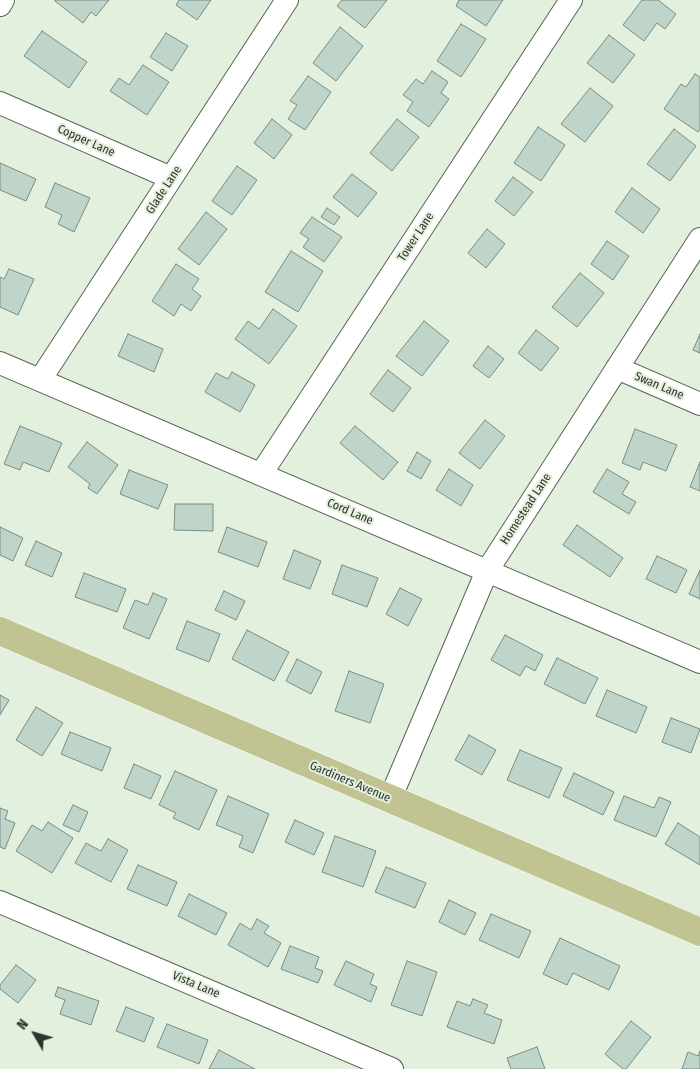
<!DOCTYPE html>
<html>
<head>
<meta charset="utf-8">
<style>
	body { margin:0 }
	#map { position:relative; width:700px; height:1069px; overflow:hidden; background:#e2f0dd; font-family:"Fira Sans Condensed",sans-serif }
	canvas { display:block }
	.north { position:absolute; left:10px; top:1009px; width:50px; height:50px; -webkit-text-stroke:4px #e2f0dd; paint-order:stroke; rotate:308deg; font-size:14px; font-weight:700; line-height:20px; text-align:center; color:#2e332c }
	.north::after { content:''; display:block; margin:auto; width:18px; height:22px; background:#2e332c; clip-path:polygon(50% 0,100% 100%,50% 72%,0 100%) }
</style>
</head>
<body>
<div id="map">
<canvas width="700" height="1069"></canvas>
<div class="north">N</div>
</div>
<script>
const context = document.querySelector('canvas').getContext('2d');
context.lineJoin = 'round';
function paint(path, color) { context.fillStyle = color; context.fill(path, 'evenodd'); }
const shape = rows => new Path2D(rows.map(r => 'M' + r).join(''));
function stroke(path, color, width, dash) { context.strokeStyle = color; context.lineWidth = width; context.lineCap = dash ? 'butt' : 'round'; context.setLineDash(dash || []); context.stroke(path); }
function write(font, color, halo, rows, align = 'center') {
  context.font = font + ' "Fira Sans Condensed",sans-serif'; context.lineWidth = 4; context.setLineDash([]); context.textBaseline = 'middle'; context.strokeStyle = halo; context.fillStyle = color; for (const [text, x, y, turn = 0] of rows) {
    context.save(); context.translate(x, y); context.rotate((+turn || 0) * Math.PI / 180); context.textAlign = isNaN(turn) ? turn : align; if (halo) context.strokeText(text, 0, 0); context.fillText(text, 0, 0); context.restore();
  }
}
const building = shape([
	[55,0,109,0,96,16,91,12,83,23,55,1,55,0],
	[179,0,211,0,197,20,176,5,179,0],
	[342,0,387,0,365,28,337,6,342,0],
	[459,0,503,0,486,26,456,6,459,0],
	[642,0,658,0,676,14,665,29,657,23,644,41,623,25,642,0],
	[461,24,486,39,461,77,437,61,461,24],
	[340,27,363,46,336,81,313,63,340,27],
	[42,31,87,62,69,88,24,56,42,31],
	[166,33,188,46,172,71,150,57,166,33],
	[609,35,635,55,613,83,587,63,609,35],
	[143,65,169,82,147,115,110,91,119,78,129,85,143,65],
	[432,71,448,82,441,93,449,99,429,127,407,111,413,102,403,95,416,79,423,84,432,71],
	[695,74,700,77,700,129,698,132,664,109,681,84,686,87,695,74],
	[308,76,331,92,305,130,288,119,297,105,290,101,308,76],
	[590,88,613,106,585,142,561,124,590,88],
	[272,119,292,135,274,159,254,143,272,119],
	[397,119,419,137,392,171,370,153,397,119],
	[538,127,565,145,541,181,514,163,538,127],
	[674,129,696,146,670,181,647,164,674,129],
	[0,163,36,179,26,201,0,190,0,163],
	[237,166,257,180,232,215,212,201,237,166],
	[352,174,377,193,358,217,333,197,352,174],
	[513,177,533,192,514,216,495,201,513,177],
	[55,183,90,198,74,232,58,224,62,215,45,207,55,183],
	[632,188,660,209,643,233,615,212,632,188],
	[327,208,340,217,334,225,321,217,327,208],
	[206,212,227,229,199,265,178,249,206,212],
	[312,217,342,237,324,262,303,247,309,239,300,233,312,217],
	[487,229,505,244,486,268,468,253,487,229],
	[607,241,629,256,613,280,591,264,607,241],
	[291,251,323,271,298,312,265,292,291,251],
	[176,264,199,279,192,289,201,296,191,311,181,304,174,316,152,301,176,264],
	[9,269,34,279,18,315,0,307,0,277,4,279,9,269],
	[580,273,604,293,577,327,552,307,580,273],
	[273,309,297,326,269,364,235,339,248,321,259,329,273,309],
	[424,321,449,341,422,376,396,356,424,321],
	[536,330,559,348,541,371,518,353,536,330],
	[128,334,163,349,154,372,118,356,128,334],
	[700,334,700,353,693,350,700,334],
	[488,346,504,359,489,378,473,366,488,346],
	[388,370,411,388,393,412,370,394,388,370],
	[232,372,255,385,240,412,205,392,216,373,228,379,232,372],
	[485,420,505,436,480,469,459,453,485,420],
	[20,426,62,443,49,472,23,462,20,470,4,464,20,426],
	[355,426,398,462,383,480,340,443,355,426],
	[635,429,677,445,666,471,643,462,640,470,622,463,635,429],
	[87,442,118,465,97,494,88,488,90,484,68,467,87,442],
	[417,452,431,461,421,479,407,471,417,452],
	[700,462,700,491,690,487,700,462],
	[449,469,473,485,461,506,436,490,449,469],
	[607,469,629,482,622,494,636,502,629,514,593,492,607,469],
	[129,470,168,485,158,509,120,494,129,470],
	[175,504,213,504,213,531,174,530,175,504],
	[577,525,623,558,610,577,563,545,577,525],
	[0,527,23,538,13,561,0,555,0,527],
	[227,527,267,542,258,567,218,552,227,527],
	[36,541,62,553,52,577,25,565,36,541],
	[294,550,321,561,310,589,283,579,294,550],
	[657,556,687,570,676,593,646,579,657,556],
	[342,565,378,578,367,607,332,594,342,565],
	[700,570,700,599,689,594,700,570],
	[84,573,126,589,117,612,75,597,84,573],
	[400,588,422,599,408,626,386,614,400,588],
	[224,591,245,601,236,620,215,610,224,591],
	[153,593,167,599,149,639,123,628,135,600,148,605,153,593],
	[187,621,220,634,209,662,176,649,187,621],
	[247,630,289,652,274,681,232,659,247,630],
	[505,635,543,655,535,671,526,666,520,676,491,660,505,635],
	[557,658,598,678,585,704,544,684,557,658],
	[297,659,322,672,311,694,286,681,297,659],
	[349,671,384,684,370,723,335,711,349,671],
	[607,690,647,707,636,733,596,716,607,690],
	[0,695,9,700,0,715,0,695],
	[36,707,63,723,42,756,16,740,36,707],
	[671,718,700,729,691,753,662,742,671,718],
	[70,732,111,748,102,771,61,754,70,732],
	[469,735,496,750,482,775,455,760,469,735],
	[520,750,562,768,549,798,507,780,520,750],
	[134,764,161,776,151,799,124,788,134,764],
	[175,771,217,790,199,830,173,818,176,813,159,805,175,771],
	[574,773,614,792,603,815,563,796,574,773],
	[228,796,269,814,253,853,239,847,243,836,216,825,228,796],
	[624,796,654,808,659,797,671,802,656,837,614,820,624,796],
	[73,805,88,812,79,832,63,825,73,805],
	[0,808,8,811,5,819,15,823,5,849,0,847,0,808],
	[295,820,324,833,314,855,285,842,295,820],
	[48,822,73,838,52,873,16,851,32,825,42,831,48,822],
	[678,823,700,837,700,865,665,844,678,823],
	[335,836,376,851,363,887,322,872,335,836],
	[108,839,128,850,111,882,75,863,86,843,101,851,108,839],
	[138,865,177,882,167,906,127,889,138,865],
	[386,867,426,883,415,908,375,892,386,867],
	[189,894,227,913,216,935,178,916,189,894],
	[449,900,476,913,465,935,439,922,449,900],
	[491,914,531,931,519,958,479,940,491,914],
	[257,919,269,926,264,933,281,943,268,967,228,945,240,923,251,930,257,919],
	[560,938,620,966,609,990,573,973,567,985,543,974,560,938],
	[290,946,319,957,315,968,323,971,318,983,281,969,290,946],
	[346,961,374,974,370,984,377,987,371,1002,334,985,346,961],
	[407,961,437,972,422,1016,391,1005,407,961],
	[16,965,36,980,18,1003,0,989,0,985,16,965],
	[58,987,99,1001,91,1025,60,1014,65,1000,55,996,58,987],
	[473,999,488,1005,484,1013,502,1020,494,1044,447,1027,457,1001,470,1006,473,999],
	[126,1007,154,1018,144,1042,116,1031,126,1007],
	[631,1021,651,1037,626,1069,623,1069,605,1054,631,1021],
	[167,1024,208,1040,199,1064,157,1047,167,1024],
	[537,1047,545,1069,511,1069,507,1058,537,1047],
	[219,1050,255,1069,209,1069,219,1050],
	[700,1051,700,1069,682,1069,688,1052,698,1056,700,1051]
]);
paint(building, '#bfd5ca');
stroke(building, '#798d83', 1);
const minor = shape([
	[0,5,3,0],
	[0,103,171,178],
	[0,363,700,662],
	[617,368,700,404],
	[40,380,287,0],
	[261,474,571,0],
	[390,799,487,571,700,239],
	[0,902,392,1069]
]);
const major = shape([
	[0,631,700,932]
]);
stroke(minor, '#596555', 24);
stroke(major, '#fff', 29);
stroke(minor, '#fff', 22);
stroke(major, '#c1c392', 28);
write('12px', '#2e332c', '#e2f0dd', [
	["Copper Lane",86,141,24],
	["Glade Lane",164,190,-57],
	["Tower Lane",416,237,-57],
	["Swan Lane",659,386,23],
	["Homestead Lane",526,509,-57],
	["Cord Lane",350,512,23],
	["Gardiners Avenue",350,782,23],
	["Vista Lane",196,985,23]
]);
</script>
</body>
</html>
